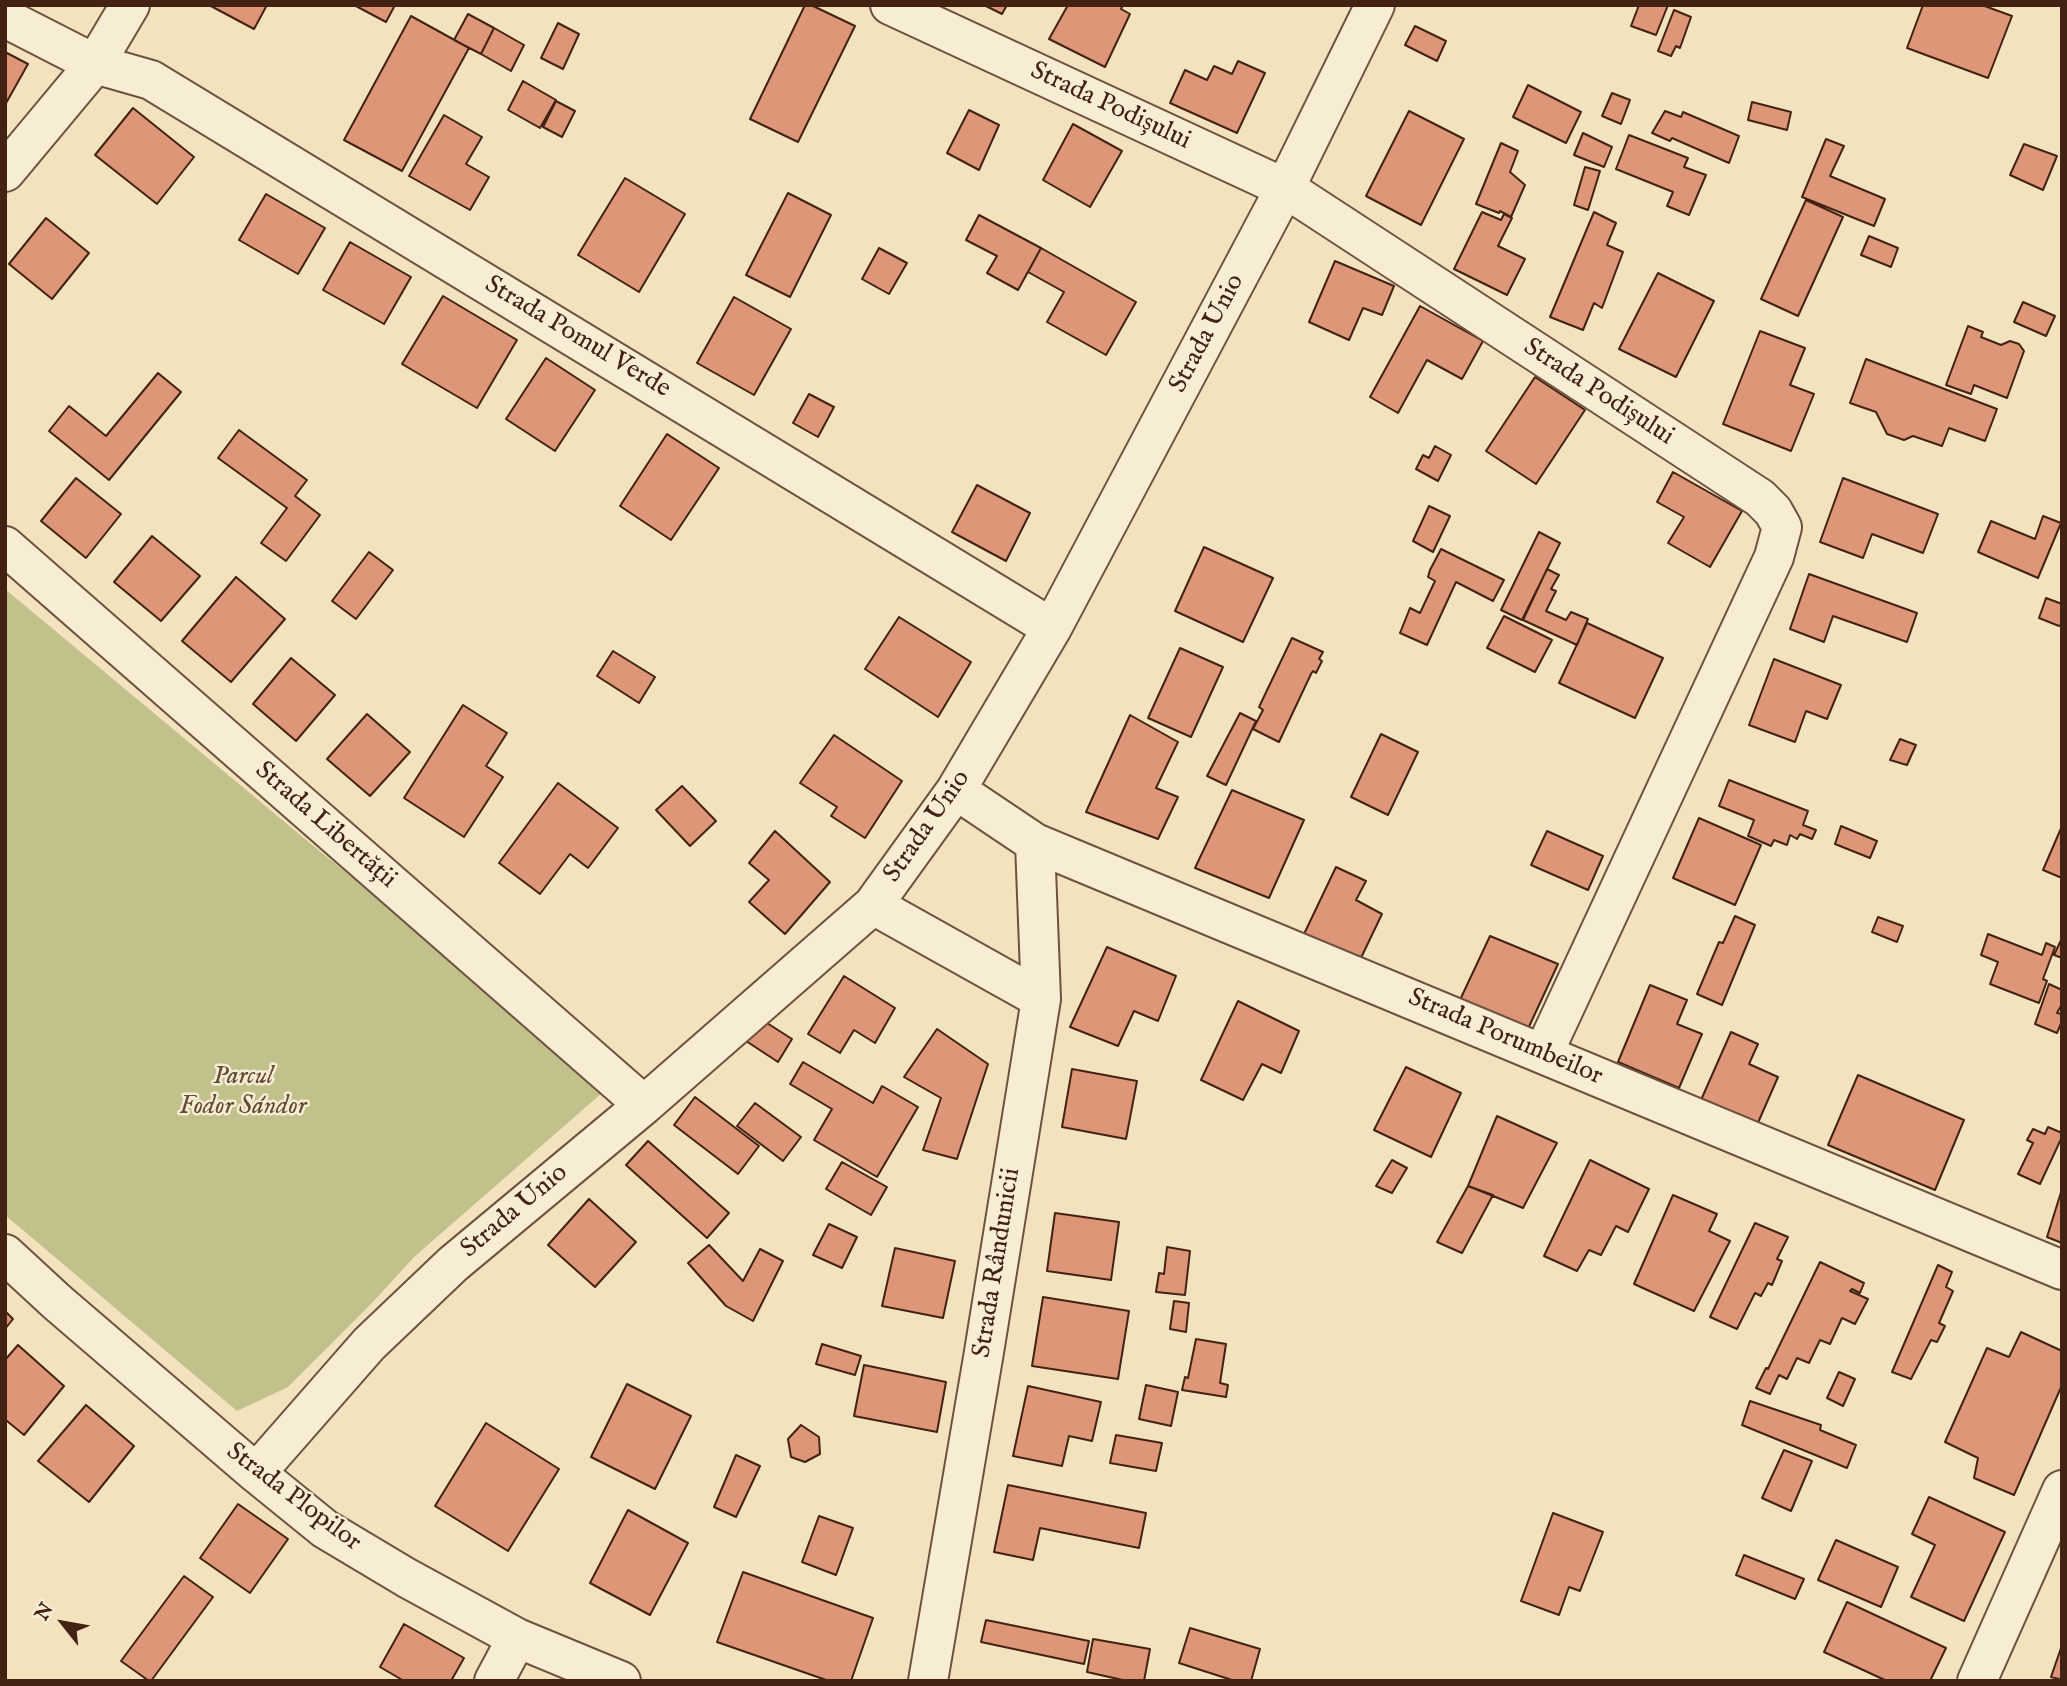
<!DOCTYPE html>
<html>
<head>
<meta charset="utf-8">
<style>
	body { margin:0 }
	#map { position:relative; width:2067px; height:1686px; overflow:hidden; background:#f2e3be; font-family:"IM FELL English",serif }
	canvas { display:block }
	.frame { position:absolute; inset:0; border:7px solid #432213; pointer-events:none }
	.north { position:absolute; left:28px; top:1588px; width:70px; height:70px; -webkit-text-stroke:5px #f7edd5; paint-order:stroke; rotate:301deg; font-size:19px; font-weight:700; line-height:28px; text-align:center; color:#432213 }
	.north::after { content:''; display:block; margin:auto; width:24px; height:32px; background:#432213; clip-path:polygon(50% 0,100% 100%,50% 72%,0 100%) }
</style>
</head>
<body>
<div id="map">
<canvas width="2067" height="1686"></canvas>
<div class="frame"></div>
<div class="north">N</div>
</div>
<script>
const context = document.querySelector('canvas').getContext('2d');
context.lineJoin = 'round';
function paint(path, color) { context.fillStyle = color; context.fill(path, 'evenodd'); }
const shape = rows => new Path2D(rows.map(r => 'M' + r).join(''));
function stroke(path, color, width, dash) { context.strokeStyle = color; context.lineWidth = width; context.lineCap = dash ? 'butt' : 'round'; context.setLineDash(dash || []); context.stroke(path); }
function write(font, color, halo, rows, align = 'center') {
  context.font = font + ' "IM FELL English",serif'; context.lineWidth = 5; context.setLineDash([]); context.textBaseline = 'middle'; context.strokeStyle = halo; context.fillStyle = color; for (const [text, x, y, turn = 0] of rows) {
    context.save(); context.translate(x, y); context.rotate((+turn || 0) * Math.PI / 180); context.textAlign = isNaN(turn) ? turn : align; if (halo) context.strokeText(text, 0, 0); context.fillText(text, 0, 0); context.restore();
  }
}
paint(shape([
	[5,589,311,844,574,1056,602,1093,414,1257,373,1302,288,1387,237,1411,5,1215]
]), '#c2c18c');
const building = shape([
	[209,5,267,5,254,29,209,5],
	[354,5,395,5,386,22,354,5],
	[805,5,811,5,855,26,798,142,750,119,805,5],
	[984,5,1007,5,1002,14,984,5],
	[1068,5,1123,5,1121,9,1130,14,1105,67,1049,39,1068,5],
	[1639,5,1668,5,1656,35,1631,26,1639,5],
	[1923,5,1982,5,2012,16,1988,78,1907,48,1923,5],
	[1674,10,1691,17,1680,48,1676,46,1671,56,1658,51,1674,10],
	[468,14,494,28,481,54,454,40,468,14],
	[411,16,469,48,402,171,344,140,411,16],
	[558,23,579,34,563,69,541,58,558,23],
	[1415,26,1446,41,1437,61,1405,45,1415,26],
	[494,28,524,45,511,71,481,54,494,28],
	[5,52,28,64,5,105,5,52],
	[1238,61,1265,73,1237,133,1170,103,1185,70,1207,80,1214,66,1232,74,1238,61],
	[523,81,556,100,540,128,508,110,523,81],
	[1528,85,1581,112,1566,143,1513,117,1528,85],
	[1612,93,1630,100,1621,124,1602,116,1612,93],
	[556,101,575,111,562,137,543,127,556,101],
	[1752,102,1791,112,1787,130,1748,120,1752,102],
	[133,108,194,157,157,204,95,155,133,108],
	[969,110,999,125,979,170,947,153,969,110],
	[1409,111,1464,139,1421,225,1366,196,1409,111],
	[1665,111,1681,117,1683,112,1739,136,1729,163,1672,138,1670,141,1652,133,1665,111],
	[444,115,482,137,466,164,489,177,470,210,409,176,444,115],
	[1073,124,1122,151,1090,207,1043,180,1073,124],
	[1583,133,1612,147,1604,167,1574,155,1583,133],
	[1629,135,1688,158,1684,167,1706,175,1689,215,1667,206,1673,192,1616,169,1629,135],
	[1826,139,1844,146,1830,176,1885,199,1874,226,1802,197,1826,139],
	[1501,143,1518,151,1510,172,1525,185,1511,217,1500,211,1499,213,1476,204,1501,143],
	[2024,144,2057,156,2043,190,2010,175,2024,144],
	[1585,167,1600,171,1588,210,1574,205,1585,167],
	[625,178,685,214,639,292,578,255,625,178],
	[788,193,831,215,790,297,746,275,788,193],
	[266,194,325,228,298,274,239,240,266,194],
	[1806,200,1843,217,1798,316,1761,299,1806,200],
	[1482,212,1501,220,1504,214,1512,218,1498,246,1525,259,1507,295,1454,269,1482,212],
	[1594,212,1616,223,1607,245,1623,252,1602,308,1594,303,1583,330,1550,317,1594,212],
	[979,215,1041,248,1018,290,987,273,997,256,966,240,979,215],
	[46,218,89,253,52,299,9,264,46,218],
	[1869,236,1898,248,1891,267,1861,255,1869,236],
	[350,242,411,277,384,324,323,290,350,242],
	[879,248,907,263,889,294,862,279,879,248],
	[1041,248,1136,302,1106,355,1047,322,1064,292,1028,272,1041,248],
	[1335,261,1394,286,1382,315,1363,308,1349,340,1309,322,1335,261],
	[1658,273,1714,301,1676,377,1619,349,1658,273],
	[443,296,517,340,477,408,402,364,443,296],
	[734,297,791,329,754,395,697,363,734,297],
	[2023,302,2055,316,2046,336,2014,322,2023,302],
	[1420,306,1483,341,1462,379,1427,360,1398,413,1370,397,1420,306],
	[1968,326,1983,332,1981,337,2001,345,2010,341,2019,344,2024,351,2007,398,1974,385,1971,394,1946,385,1968,326],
	[1760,331,1805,348,1790,385,1814,394,1791,451,1723,424,1760,331],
	[546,358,595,390,555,451,506,419,546,358],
	[1866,359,1997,409,1985,441,1949,428,1942,446,1913,436,1904,440,1887,434,1876,412,1850,403,1866,359],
	[158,373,181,392,109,480,49,431,69,406,106,436,158,373],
	[1535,377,1585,410,1536,484,1486,451,1535,377],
	[809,394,834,407,818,437,793,423,809,394],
	[239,430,307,480,295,496,320,515,286,561,261,543,287,508,218,458,239,430],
	[667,434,719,468,671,540,620,506,667,434],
	[1435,446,1451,455,1438,481,1416,469,1423,455,1429,458,1435,446],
	[1673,472,1742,511,1710,567,1668,543,1684,517,1657,502,1673,472],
	[76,478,121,514,86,558,41,521,76,478],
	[1843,478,1938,514,1923,553,1872,534,1863,558,1820,542,1843,478],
	[977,485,1030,513,1006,561,952,532,977,485],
	[1429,506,1450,516,1433,552,1413,541,1429,506],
	[2043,516,2061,523,2038,578,1978,552,1991,521,2035,539,2043,516],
	[1539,532,1560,543,1522,620,1501,610,1539,532],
	[152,536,200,576,161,621,114,582,152,536],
	[1204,547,1273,578,1243,642,1175,611,1204,547],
	[1441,549,1504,580,1493,601,1456,582,1427,645,1400,633,1410,608,1420,613,1435,581,1428,577,1430,570,1441,549],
	[369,552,393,570,356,619,332,601,369,552],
	[1547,569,1559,575,1551,589,1556,591,1546,611,1566,620,1571,612,1588,619,1577,645,1523,620,1547,569],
	[1809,574,1917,613,1907,642,1833,616,1824,642,1790,629,1809,574],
	[236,577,285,619,231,682,182,641,236,577],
	[2046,598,2062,604,2062,624,2059,626,2039,618,2046,598],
	[1504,616,1552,640,1535,672,1487,648,1504,616],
	[899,617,971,662,938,717,865,669,899,617],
	[1587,623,1663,658,1635,718,1559,683,1587,623],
	[1292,638,1323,652,1319,659,1322,661,1316,673,1313,671,1311,674,1279,742,1253,729,1263,710,1259,707,1292,638],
	[1180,648,1223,667,1191,737,1148,718,1180,648],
	[613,651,655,677,639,703,597,676,613,651],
	[291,658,335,695,296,741,253,704,291,658],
	[1774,659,1841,685,1827,719,1806,711,1795,742,1749,725,1774,659],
	[463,705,507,733,486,766,503,777,464,837,404,798,463,705],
	[1240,713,1256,721,1226,785,1207,776,1240,713],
	[367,714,410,752,370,796,327,759,367,714],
	[1130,715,1178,742,1156,788,1178,797,1158,839,1086,812,1130,715],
	[1381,734,1418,752,1388,815,1351,797,1381,734],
	[834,735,902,781,865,838,831,816,837,807,800,783,834,735],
	[1900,739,1916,745,1907,765,1890,760,1900,739],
	[1729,780,1808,811,1803,825,1816,830,1812,839,1800,834,1797,839,1790,835,1787,845,1774,840,1771,846,1748,836,1754,820,1719,806,1729,780],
	[558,783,618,828,588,868,570,854,540,894,499,863,558,783],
	[682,786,716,821,690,846,656,810,682,786],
	[1232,790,1304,820,1269,898,1195,868,1232,790],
	[1699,818,1761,845,1735,905,1673,878,1699,818],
	[1841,826,1877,841,1870,858,1835,844,1841,826],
	[2062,826,2062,878,2043,870,2062,826],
	[775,831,830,882,785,934,749,902,769,880,749,863,775,831],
	[1547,831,1603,856,1588,890,1531,865,1547,831],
	[1336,867,1366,881,1356,900,1382,914,1360,960,1304,934,1336,867],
	[1735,916,1755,925,1722,1005,1697,994,1719,942,1723,943,1735,916],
	[1878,917,1903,926,1897,942,1872,932,1878,917],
	[1988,934,2042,955,2046,943,2055,947,2043,979,2047,981,2039,1003,1990,984,1998,962,1981,955,1988,934],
	[1490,936,1558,964,1527,1031,1459,1002,1490,936],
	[2062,938,2062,958,2054,955,2062,938],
	[1107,947,1176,976,1158,1021,1134,1011,1118,1046,1070,1027,1107,947],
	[844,976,895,1008,875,1043,854,1030,840,1053,808,1034,844,976],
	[2049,984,2062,990,2062,1004,2057,1013,2062,1014,2062,1021,2057,1033,2035,1024,2049,984],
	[1650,985,1687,1000,1677,1024,1702,1034,1679,1088,1618,1062,1650,985],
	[1238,1001,1299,1031,1281,1073,1262,1064,1243,1100,1201,1080,1238,1001],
	[767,1023,792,1039,778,1062,743,1039,767,1023],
	[937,1029,988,1064,957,1159,923,1150,941,1098,904,1077,937,1029],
	[1731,1032,1758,1044,1749,1064,1778,1077,1757,1125,1701,1100,1731,1032],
	[803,1062,873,1103,882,1086,918,1107,877,1177,814,1140,832,1109,790,1084,803,1062],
	[1406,1067,1461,1093,1431,1157,1374,1130,1406,1067],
	[1072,1069,1137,1081,1126,1139,1062,1127,1072,1069],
	[1858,1075,1964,1120,1935,1190,1828,1145,1858,1075],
	[695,1097,759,1146,738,1174,674,1125,695,1097],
	[755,1103,801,1137,783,1161,737,1126,755,1103],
	[1497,1116,1557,1143,1523,1208,1468,1186,1497,1116],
	[2048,1127,2062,1133,2062,1137,2040,1184,2018,1174,2033,1143,2027,1140,2033,1129,2045,1134,2048,1127],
	[648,1141,729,1213,707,1238,626,1165,648,1141],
	[1392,1160,1407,1168,1392,1193,1376,1186,1392,1160],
	[1590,1160,1649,1189,1628,1232,1616,1226,1601,1255,1589,1250,1577,1271,1544,1256,1590,1160],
	[842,1162,887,1187,871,1215,826,1189,842,1162],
	[1468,1186,1493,1195,1462,1253,1437,1242,1468,1186],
	[2062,1189,2062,1243,2047,1237,2062,1189],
	[1673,1195,1717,1214,1709,1231,1730,1241,1694,1311,1634,1284,1673,1195],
	[589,1199,636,1242,595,1287,548,1245,589,1199],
	[1055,1213,1119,1222,1111,1280,1047,1271,1055,1213],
	[1755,1223,1788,1237,1777,1259,1782,1261,1772,1285,1768,1283,1761,1296,1755,1293,1737,1329,1710,1317,1755,1223],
	[829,1224,857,1237,842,1268,813,1255,829,1224],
	[709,1245,743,1281,760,1249,783,1261,753,1321,726,1306,688,1263,709,1245],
	[1167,1247,1190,1251,1185,1295,1156,1292,1159,1273,1164,1274,1167,1247],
	[895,1248,955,1261,943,1318,882,1306,895,1248],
	[1820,1262,1864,1283,1860,1293,1852,1289,1850,1291,1868,1299,1855,1324,1842,1318,1830,1344,1820,1340,1809,1363,1797,1358,1787,1379,1779,1375,1770,1394,1756,1388,1766,1368,1768,1369,1820,1262],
	[1938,1265,1952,1272,1946,1287,1953,1291,1939,1323,1945,1326,1937,1342,1931,1340,1911,1379,1892,1372,1938,1265],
	[1043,1297,1129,1311,1118,1379,1032,1366,1043,1297],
	[1174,1301,1189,1303,1186,1332,1170,1329,1174,1301],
	[5,1311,13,1319,5,1329,5,1311],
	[2021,1332,2062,1351,2062,1385,2014,1495,1974,1478,1978,1458,1945,1442,1987,1348,2009,1357,2021,1332],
	[1196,1339,1226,1344,1220,1383,1228,1385,1226,1397,1182,1390,1185,1377,1188,1378,1196,1339],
	[822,1344,861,1356,855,1375,816,1364,822,1344],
	[18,1345,64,1386,24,1435,7,1421,5,1423,5,1360,18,1345],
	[864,1365,946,1382,937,1432,854,1416,864,1365],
	[1839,1372,1855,1379,1843,1406,1827,1398,1839,1372],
	[627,1384,691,1416,655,1489,591,1457,627,1384],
	[1146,1385,1178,1392,1171,1426,1139,1419,1146,1385],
	[1028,1386,1101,1402,1092,1441,1069,1436,1062,1466,1013,1456,1028,1386],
	[1750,1401,1821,1425,1820,1430,1856,1445,1847,1468,1742,1425,1750,1401],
	[86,1405,134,1446,89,1502,38,1461,86,1405],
	[486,1423,559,1469,508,1551,435,1506,486,1423],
	[801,1425,819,1437,820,1454,805,1462,791,1457,788,1439,801,1425],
	[1116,1435,1162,1443,1156,1471,1110,1463,1116,1435],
	[1784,1450,1812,1461,1791,1511,1762,1498,1784,1450],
	[736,1455,760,1466,736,1517,714,1507,736,1455],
	[1008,1485,1146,1513,1139,1548,1040,1528,1033,1560,994,1552,1008,1485],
	[1929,1497,2005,1532,1964,1621,1911,1597,1935,1545,1912,1534,1929,1497],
	[238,1504,288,1539,250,1593,200,1558,238,1504],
	[628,1510,688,1543,650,1615,590,1583,628,1510],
	[1553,1513,1603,1532,1580,1591,1569,1587,1559,1615,1521,1601,1553,1513],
	[819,1516,853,1528,836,1575,802,1562,819,1516],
	[1836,1540,1898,1567,1881,1607,1818,1580,1836,1540],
	[1744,1555,1804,1579,1795,1599,1736,1575,1744,1555],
	[743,1572,873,1618,851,1681,829,1681,717,1642,743,1572],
	[184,1576,213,1597,151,1681,149,1681,121,1661,184,1576],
	[1847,1602,1946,1648,1930,1681,1887,1681,1824,1652,1847,1602],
	[986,1620,1089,1641,1084,1664,981,1642,986,1620],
	[404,1624,464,1658,451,1681,404,1681,380,1667,404,1624],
	[1190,1628,1260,1649,1251,1681,1235,1681,1179,1663,1190,1628],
	[1093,1639,1150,1649,1144,1681,1127,1681,1087,1672,1093,1639],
	[2062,1645,2062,1680,2051,1677,2062,1645]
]);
paint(building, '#dd9677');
stroke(building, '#432213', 2);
const minor = shape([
	[890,5,1285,188,1760,498,1773,511,1782,527,1774,557,1543,1054],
	[5,18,95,64,151,80,1052,628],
	[5,172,95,64,130,5],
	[5,546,644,1105],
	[956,790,1035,843,2062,1270],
	[873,905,1041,999],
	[5,1254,57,1302,256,1473,325,1529,407,1578,517,1638,621,1681],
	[256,1473,369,1344,453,1264,644,1105,873,905,956,790,1052,628,1285,188,1375,5],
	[494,1681,517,1638],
	[928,1681,984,1352,1041,999,1035,843],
	[1977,1681,2062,1490]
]);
stroke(minor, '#6f523e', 42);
stroke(minor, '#f7edd5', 38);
write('26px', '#432213', '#f7edd5', [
	["Strada Podișului",1110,107,25],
	["Strada Unio",1208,334,-62],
	["Strada Pomul Verde",577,338,31],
	["Strada Podișului",1598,393,33],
	["Strada Libertății",325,826,41],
	["Strada Unio",928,827,-55],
	["Strada Porumbeilor",1505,1038,23],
	["Strada Unio",515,1212,-40],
	["Strada Rândunicii",998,1263,-81],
	["Strada Plopilor",293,1498,37]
]);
write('italic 26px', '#634a31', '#f7edd5', [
	["Parcul",243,1078],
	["Fodor Sándor",243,1108]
]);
</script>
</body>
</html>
